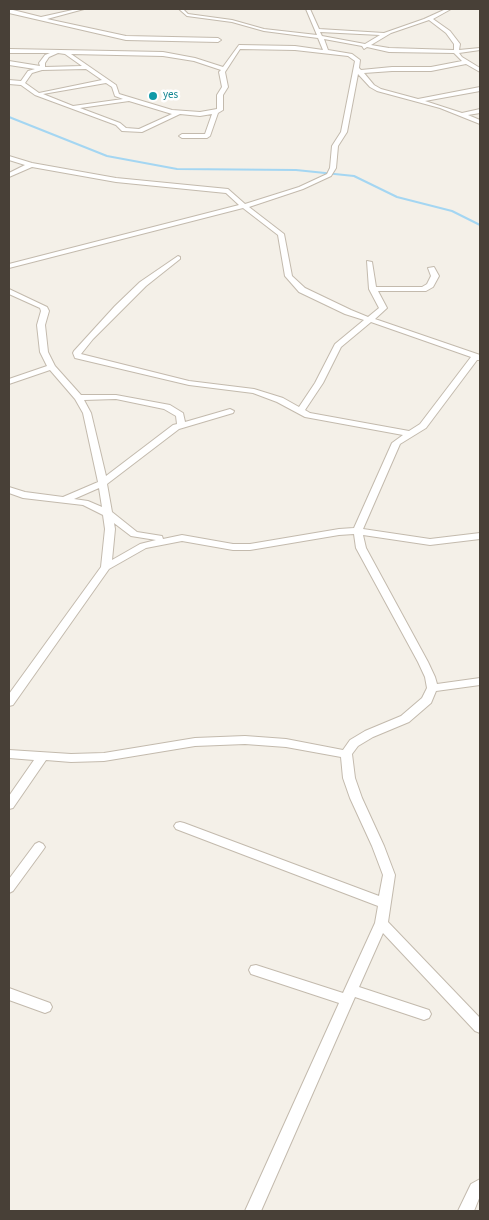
<!DOCTYPE html>
<html>
<head>
<meta charset="utf-8">
<style>
	body { margin:0 }
	#map { position:relative; width:489px; height:1220px; overflow:hidden; background:#f4f0e8; font-family:"Source Sans 3",sans-serif }
	canvas { display:block }
	.frame { position:absolute; inset:0; border:10px solid #484037; pointer-events:none }
</style>
</head>
<body>
<div id="map">
<canvas width="489" height="1220"></canvas>
<div class="frame"></div>
</div>
<script>
const context = document.querySelector('canvas').getContext('2d');
context.lineJoin = 'round';
const shape = rows => new Path2D(rows.map(r => 'M' + r).join(''));
function stroke(path, color, width, dash) { context.strokeStyle = color; context.lineWidth = width; context.lineCap = dash ? 'butt' : 'round'; context.setLineDash(dash || []); context.stroke(path); }
function paint(path, color) { context.fillStyle = color; context.fill(path, 'evenodd'); }
function write(font, color, halo, rows, align = 'center') {
  context.font = font + ' "Source Sans 3",sans-serif'; context.lineWidth = 5; context.setLineDash([]); context.textBaseline = 'middle'; context.strokeStyle = halo; context.fillStyle = color; for (const [text, x, y, turn = 0] of rows) {
    context.save(); context.translate(x, y); context.rotate((+turn || 0) * Math.PI / 180); context.textAlign = isNaN(turn) ? turn : align; if (halo) context.strokeText(text, 0, 0); context.fillText(text, 0, 0); context.restore();
  }
}
stroke(shape([
	[9,117,107,156,177,169,296,170,354,176,397,197,452,211,480,225]
]), '#a4d6f2', 2);
const street = shape([
	[9,9,41,17,77,9,84,9,47,19,126,36,218,38,221,40,218,42,126,40,9,13,9,9],
	[179,9,183,9,188,14,232,20,264,29,317,35,306,9,310,9,319,29,384,33,424,19,446,9,451,9,433,19,450,31,460,44,459,50,480,48,480,50,459,53,462,57,480,68,480,72,466,64,431,71,392,71,364,73,374,85,381,89,418,99,480,87,480,91,425,101,462,113,480,109,480,113,468,115,480,120,480,124,440,108,377,91,370,87,358,74,347,132,338,146,336,168,331,176,303,189,249,207,284,234,292,276,305,288,351,310,368,317,379,308,369,289,367,261,372,262,376,287,422,287,427,284,431,276,428,268,434,267,439,276,433,287,426,291,378,291,387,308,375,319,480,355,480,360,477,360,426,428,400,444,363,529,430,539,480,533,480,539,430,545,363,535,366,548,428,662,435,677,437,684,480,678,480,685,436,691,431,703,409,722,373,737,358,746,352,754,355,778,362,798,384,846,395,875,388,922,480,1018,480,1033,475,1031,383,933,359,987,429,1010,431,1014,429,1018,424,1020,355,997,261,1211,245,1211,339,1003,251,974,249,970,251,966,256,965,343,993,375,923,378,906,176,829,174,826,176,823,180,822,184,823,379,896,383,875,372,846,350,798,343,778,341,757,286,747,245,744,195,746,104,761,71,762,46,760,13,808,9,809,9,796,34,760,9,758,9,750,71,754,104,753,195,738,245,736,286,739,343,750,350,740,365,731,401,716,422,698,427,688,425,677,418,662,356,548,354,534,339,535,250,550,233,550,182,541,146,548,109,569,13,705,9,706,9,694,101,567,105,529,103,515,83,505,23,498,9,493,9,487,25,492,63,497,98,482,83,413,75,399,50,370,9,384,9,379,47,366,40,352,37,325,41,311,40,308,9,294,9,289,47,307,49,311,45,325,48,352,55,366,81,395,116,395,170,405,183,413,185,422,230,409,234,411,233,413,179,429,107,484,112,512,137,532,162,536,163,539,182,535,233,544,250,544,339,529,354,528,392,443,403,435,305,417,277,402,253,393,189,385,75,358,73,353,74,351,115,306,140,282,178,256,180,257,180,259,146,286,93,339,81,354,189,381,254,389,283,398,299,407,315,383,335,344,364,320,345,314,299,292,285,276,278,235,243,208,9,268,9,264,239,205,226,193,116,182,32,167,9,177,9,173,25,165,9,160,9,156,32,163,116,178,228,189,245,204,299,187,327,174,330,168,332,146,341,132,355,61,348,56,295,50,240,49,225,72,228,87,223,95,223,110,218,113,210,136,207,138,182,138,179,136,182,134,205,134,212,114,200,116,180,114,142,132,122,131,116,125,35,95,21,85,9,84,9,80,21,81,28,71,35,69,9,65,9,61,40,66,39,63,45,55,50,53,9,53,9,49,163,52,195,58,223,67,239,45,295,46,323,50,318,38,264,31,232,22,187,16,179,9],
	[429,20,446,33,454,44,454,50,389,48,371,45,391,33,429,20],
	[320,32,380,35,365,44,322,36,320,32],
	[324,39,362,46,364,49,367,47,389,52,454,53,462,61,431,67,392,67,361,70,359,68,360,60,352,54,328,50,324,39],
	[58,53,65,54,82,66,45,67,45,63,49,57,58,53],
	[71,54,163,56,194,61,221,70,219,72,222,87,217,95,217,109,200,112,172,110,119,94,116,85,71,54],
	[86,69,102,80,39,93,25,83,32,73,42,70,86,69],
	[106,83,112,87,115,96,123,99,73,106,43,94,106,83],
	[129,101,172,114,139,129,126,128,120,123,80,108,129,101],
	[371,322,471,357,420,424,409,431,310,413,305,410,323,383,341,347,371,322],
	[116,399,164,409,176,416,177,424,173,425,106,476,91,413,84,400,116,399],
	[99,488,102,507,88,501,74,499,99,488],
	[114,523,131,536,156,540,140,544,112,560,115,529,114,523],
	[39,842,43,844,45,847,43,850,13,891,9,893,9,879,35,844,39,842],
	[9,988,50,1003,52,1007,50,1011,45,1013,9,1000,9,988],
	[480,1179,480,1196,474,1211,458,1211,471,1184,480,1179]
]);
stroke(street, '#c3baad', 2);
paint(street, '#fff');
for (const [x, y, r, color] of [
	[153,96,5,"#0f9aa8"]
]) { const dot = new Path2D(); dot.arc(x, y, r, 0, 2 * Math.PI); context.fillStyle = color; context.fill(dot); stroke(dot, '#fff', 2); }
write('11px', '#0d838f', '#fff', [
	["yes",163,96]
], 'left');
</script>
</body>
</html>
